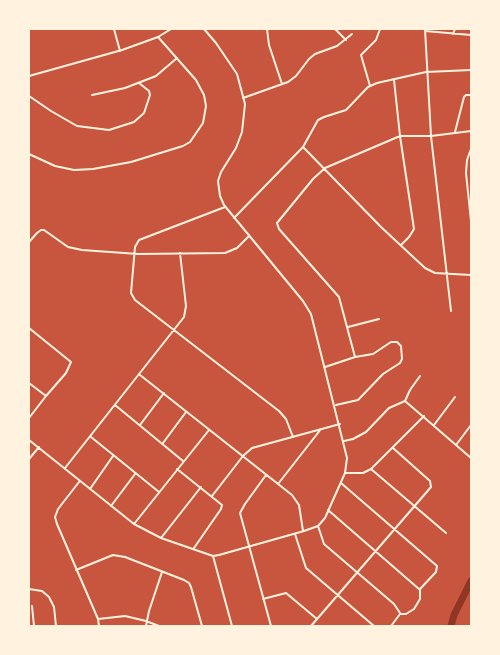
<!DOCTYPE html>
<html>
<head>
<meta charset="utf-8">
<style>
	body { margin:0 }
	#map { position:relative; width:500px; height:655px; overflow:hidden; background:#c8553d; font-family:"Titillium Web",sans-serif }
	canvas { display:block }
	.frame { position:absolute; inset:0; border:30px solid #fff3e0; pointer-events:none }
</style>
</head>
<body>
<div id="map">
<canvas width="500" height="655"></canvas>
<div class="frame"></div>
</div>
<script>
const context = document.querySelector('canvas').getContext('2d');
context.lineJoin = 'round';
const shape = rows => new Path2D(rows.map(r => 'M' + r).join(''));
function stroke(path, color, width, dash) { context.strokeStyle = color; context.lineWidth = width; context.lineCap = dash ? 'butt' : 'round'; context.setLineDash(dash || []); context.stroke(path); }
stroke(shape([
	[451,626,454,615,471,581]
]), '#8f3625', 7);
stroke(shape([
	[114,29,120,51],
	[267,29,269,45,282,84],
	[335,29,346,40],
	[425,29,431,136,451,311],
	[425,31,471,35],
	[453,34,455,29],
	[29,76,122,50,158,37,171,29],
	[394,80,400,136,414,229,409,237,401,245],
	[370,86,361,55,376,40,380,29],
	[92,95,125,88,156,76,177,58],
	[29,96,51,111,77,126,109,130,134,122,144,113,150,95,149,91,139,83],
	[243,98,288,82,296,76,309,59,315,54,337,46,352,34],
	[455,132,464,97,466,95,471,95],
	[303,147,381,227,425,268,435,273,471,275],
	[471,149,467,160,466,173,471,221],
	[29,154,55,166,74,170,93,169,131,162,183,146,190,142,203,123,206,106,204,95,196,80,158,37],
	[225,207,139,240,135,247,131,293,135,300,279,411,286,419,293,437],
	[234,218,303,147,318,120,324,117,346,110,368,87,377,83,426,72,471,70],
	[29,242,37,233,41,230,44,230,68,247,82,250,138,254,225,253,237,248,249,236],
	[348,327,379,319],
	[29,328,71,362,66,373,46,396],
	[355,357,339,297,279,229,277,223,313,179,325,168,400,136,431,136,471,131],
	[325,367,355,357,373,354,391,342,397,342,401,346,402,359,400,363,383,374,358,400,336,405],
	[140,375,292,495,299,505,303,531],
	[29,383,46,396,29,418],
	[405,401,410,390,420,376],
	[115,405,183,461],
	[140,425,164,393],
	[434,425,455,397],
	[91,437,159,492],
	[29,440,134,524,161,538,213,556,219,555,304,531,318,526,325,518,345,473,347,458,311,314,303,301,224,205,220,196,218,181,221,172,236,148,242,132,245,104,237,74,216,43,204,29],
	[344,441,353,439,366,432,389,408,405,401,471,458],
	[163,443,186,412],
	[456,445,471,425],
	[29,459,39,447],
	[65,468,184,317,186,306,180,253],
	[177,469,222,505,221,509,194,548],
	[371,469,446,533],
	[345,473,363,473,371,469,424,416],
	[266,475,245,504,240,513,271,626],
	[79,482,58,509,55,517,57,524,98,619,99,626],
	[341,483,437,566,436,572,420,589,420,599,414,609,406,614,400,614,391,626],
	[278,484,321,429],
	[90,489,113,456],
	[212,496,243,456,252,448,340,424],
	[111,506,135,474],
	[328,510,419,589],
	[134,524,209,430],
	[318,526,324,544,394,604,400,613],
	[295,534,306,568,374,626],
	[161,538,201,487],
	[213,556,232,626],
	[76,570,113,555,125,557,184,580,189,583,191,587,202,626],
	[29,589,42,591,49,597,54,607,56,626],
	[263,599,286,593,317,619],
	[32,606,34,626],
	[98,619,125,616,146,621,159,626],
	[146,626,149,611,162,572],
	[311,626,431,487,430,481,393,448]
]), '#fff3e0', 2);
</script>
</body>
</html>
